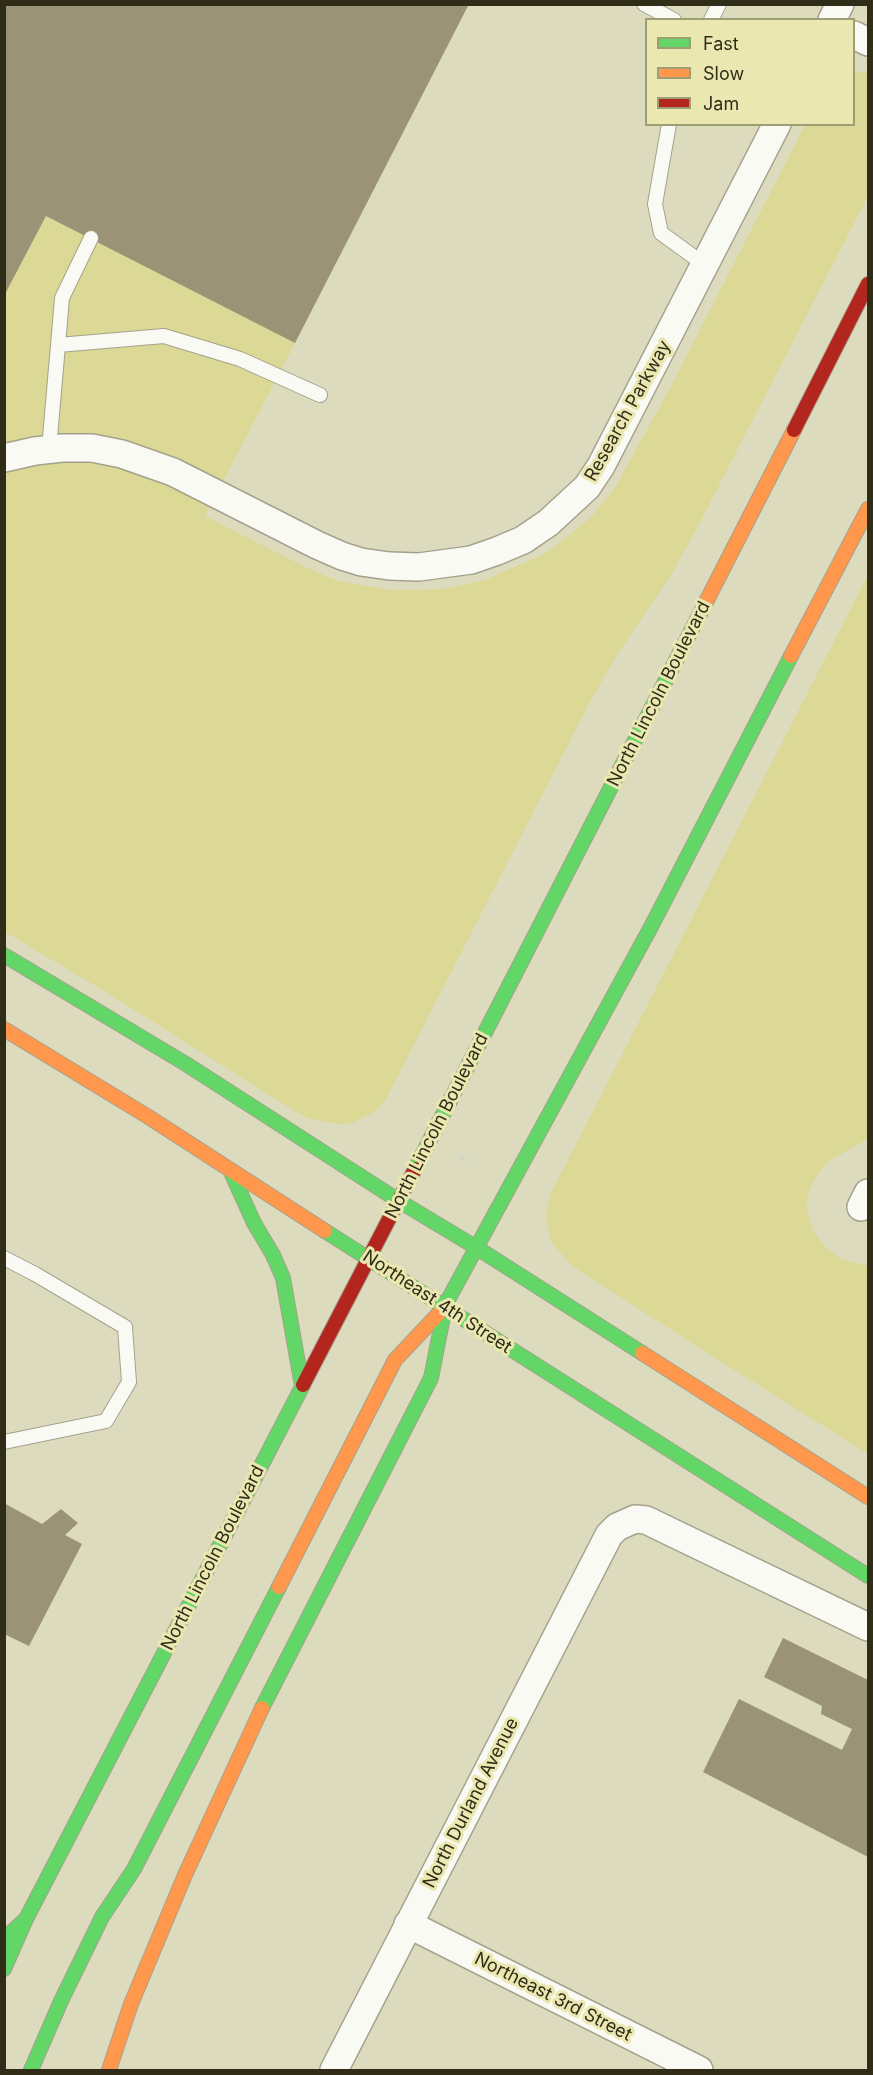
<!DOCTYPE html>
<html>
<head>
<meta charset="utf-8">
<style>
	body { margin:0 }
	#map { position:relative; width:873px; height:2075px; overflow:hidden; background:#dddbbe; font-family:Inter,sans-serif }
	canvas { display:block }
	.frame { position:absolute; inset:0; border:6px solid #2f2d18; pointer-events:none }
	.legend { position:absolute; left:645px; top:18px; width:210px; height:108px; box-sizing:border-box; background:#eae7b1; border:2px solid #9f9d74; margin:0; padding:8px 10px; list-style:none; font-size:18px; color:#2f2d18 }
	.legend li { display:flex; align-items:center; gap:12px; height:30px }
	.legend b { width:30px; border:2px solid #9f9d74 }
</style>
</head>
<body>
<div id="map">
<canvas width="873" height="2075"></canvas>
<div class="frame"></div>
<ul class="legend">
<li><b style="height:8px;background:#63d668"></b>Fast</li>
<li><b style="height:8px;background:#ff974d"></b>Slow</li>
<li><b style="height:8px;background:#b3261e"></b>Jam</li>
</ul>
</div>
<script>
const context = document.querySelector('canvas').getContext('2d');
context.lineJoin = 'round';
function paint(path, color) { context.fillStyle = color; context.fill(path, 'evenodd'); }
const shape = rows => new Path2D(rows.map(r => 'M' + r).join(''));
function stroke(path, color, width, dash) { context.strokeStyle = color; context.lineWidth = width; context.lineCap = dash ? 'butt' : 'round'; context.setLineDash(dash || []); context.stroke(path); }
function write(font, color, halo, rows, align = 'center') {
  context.font = font + ' Inter,sans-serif'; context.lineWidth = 6; context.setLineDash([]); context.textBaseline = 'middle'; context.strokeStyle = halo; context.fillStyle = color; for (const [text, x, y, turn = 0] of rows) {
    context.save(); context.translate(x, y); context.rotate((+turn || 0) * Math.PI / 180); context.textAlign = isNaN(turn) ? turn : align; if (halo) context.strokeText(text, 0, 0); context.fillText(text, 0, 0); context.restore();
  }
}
paint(shape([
	[854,72,868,72,868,196,695,532,671,575,617,655,591,700,385,1101,374,1112,353,1123,341,1124,313,1120,299,1114,109,994,5,932,4,296,46,216,295,343,205,516,307,568,338,581,392,590,422,590,449,588,485,580,548,552,590,518,614,489,669,390,805,125,854,124],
	[868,575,868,1139,829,1161,816,1176,809,1191,806,1207,813,1230,822,1244,841,1259,868,1266,868,1454,707,1353,571,1265,551,1242,546,1220,547,1206,553,1189]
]), '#dcd896');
paint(shape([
	[4,4,469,4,295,343,46,216,4,296],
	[4,1503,42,1524,61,1509,78,1523,65,1535,82,1544,29,1646,4,1634],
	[783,1638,868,1680,868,1857,703,1772,739,1699,842,1750,852,1729,821,1714,822,1706,764,1677]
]), '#9a9376');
const lane = shape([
	[644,4,674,20],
	[711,20,719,4],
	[669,124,655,204,661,233,705,265],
	[58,345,62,298,91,238],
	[49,449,58,345,164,336,240,359,320,395],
	[4,1258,35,1274,125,1327,129,1382,106,1421,4,1442]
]);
const street = shape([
	[832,20,840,4],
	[854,35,868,42],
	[4,458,35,451,62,448,92,448,122,454,173,472,317,545,342,556,361,562,389,566,419,567,471,560,497,551,523,540,548,523,587,487,601,466,777,124],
	[861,1207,868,1193],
	[408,1924,699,2070],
	[334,2070,609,1535,617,1527,635,1519,646,1520,868,1627]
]);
const fast = shape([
	[4,955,186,1064,399,1201,477,1248,642,1353],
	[415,1169,707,600],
	[230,1170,254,1223,273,1255,283,1278,302,1386],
	[325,1231,868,1576],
	[443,1309,652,925,791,656],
	[262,1708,431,1378,445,1307],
	[4,1939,26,1919],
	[4,1969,26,1919,303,1385],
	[31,2070,61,2001,102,1917,134,1869,279,1587]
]);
const slow = shape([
	[707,600,794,430],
	[791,656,868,509],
	[4,1029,147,1116,325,1231],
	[642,1353,868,1497],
	[279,1587,395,1360,443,1309],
	[109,2070,131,2004,185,1875,262,1708]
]);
const jam = shape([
	[794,430,868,284],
	[303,1385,415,1169]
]);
stroke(lane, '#a4a28c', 16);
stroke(street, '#a4a28c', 30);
stroke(fast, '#a4a28c', 16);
stroke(slow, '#a4a28c', 16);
stroke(jam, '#a4a28c', 16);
stroke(shape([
	[461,1157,470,1162]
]), '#d3d2ca', 4, [4.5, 4.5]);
stroke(lane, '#fafaf5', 14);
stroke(street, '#fafaf5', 27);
stroke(fast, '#63d668', 14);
stroke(slow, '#ff974d', 14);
stroke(jam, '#b3261e', 14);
write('18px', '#2f2d18', '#eae7b1', [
	["Research Parkway",628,411,-61],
	["North Lincoln Boulevard",659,694,-63],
	["North Lincoln Boulevard",437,1126,-63],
	["Northeast 4th Street",437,1302,33],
	["North Lincoln Boulevard",213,1558,-63],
	["North Durland Avenue",471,1803,-63],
	["Northeast 3rd Street",553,1997,27]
]);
</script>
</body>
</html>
